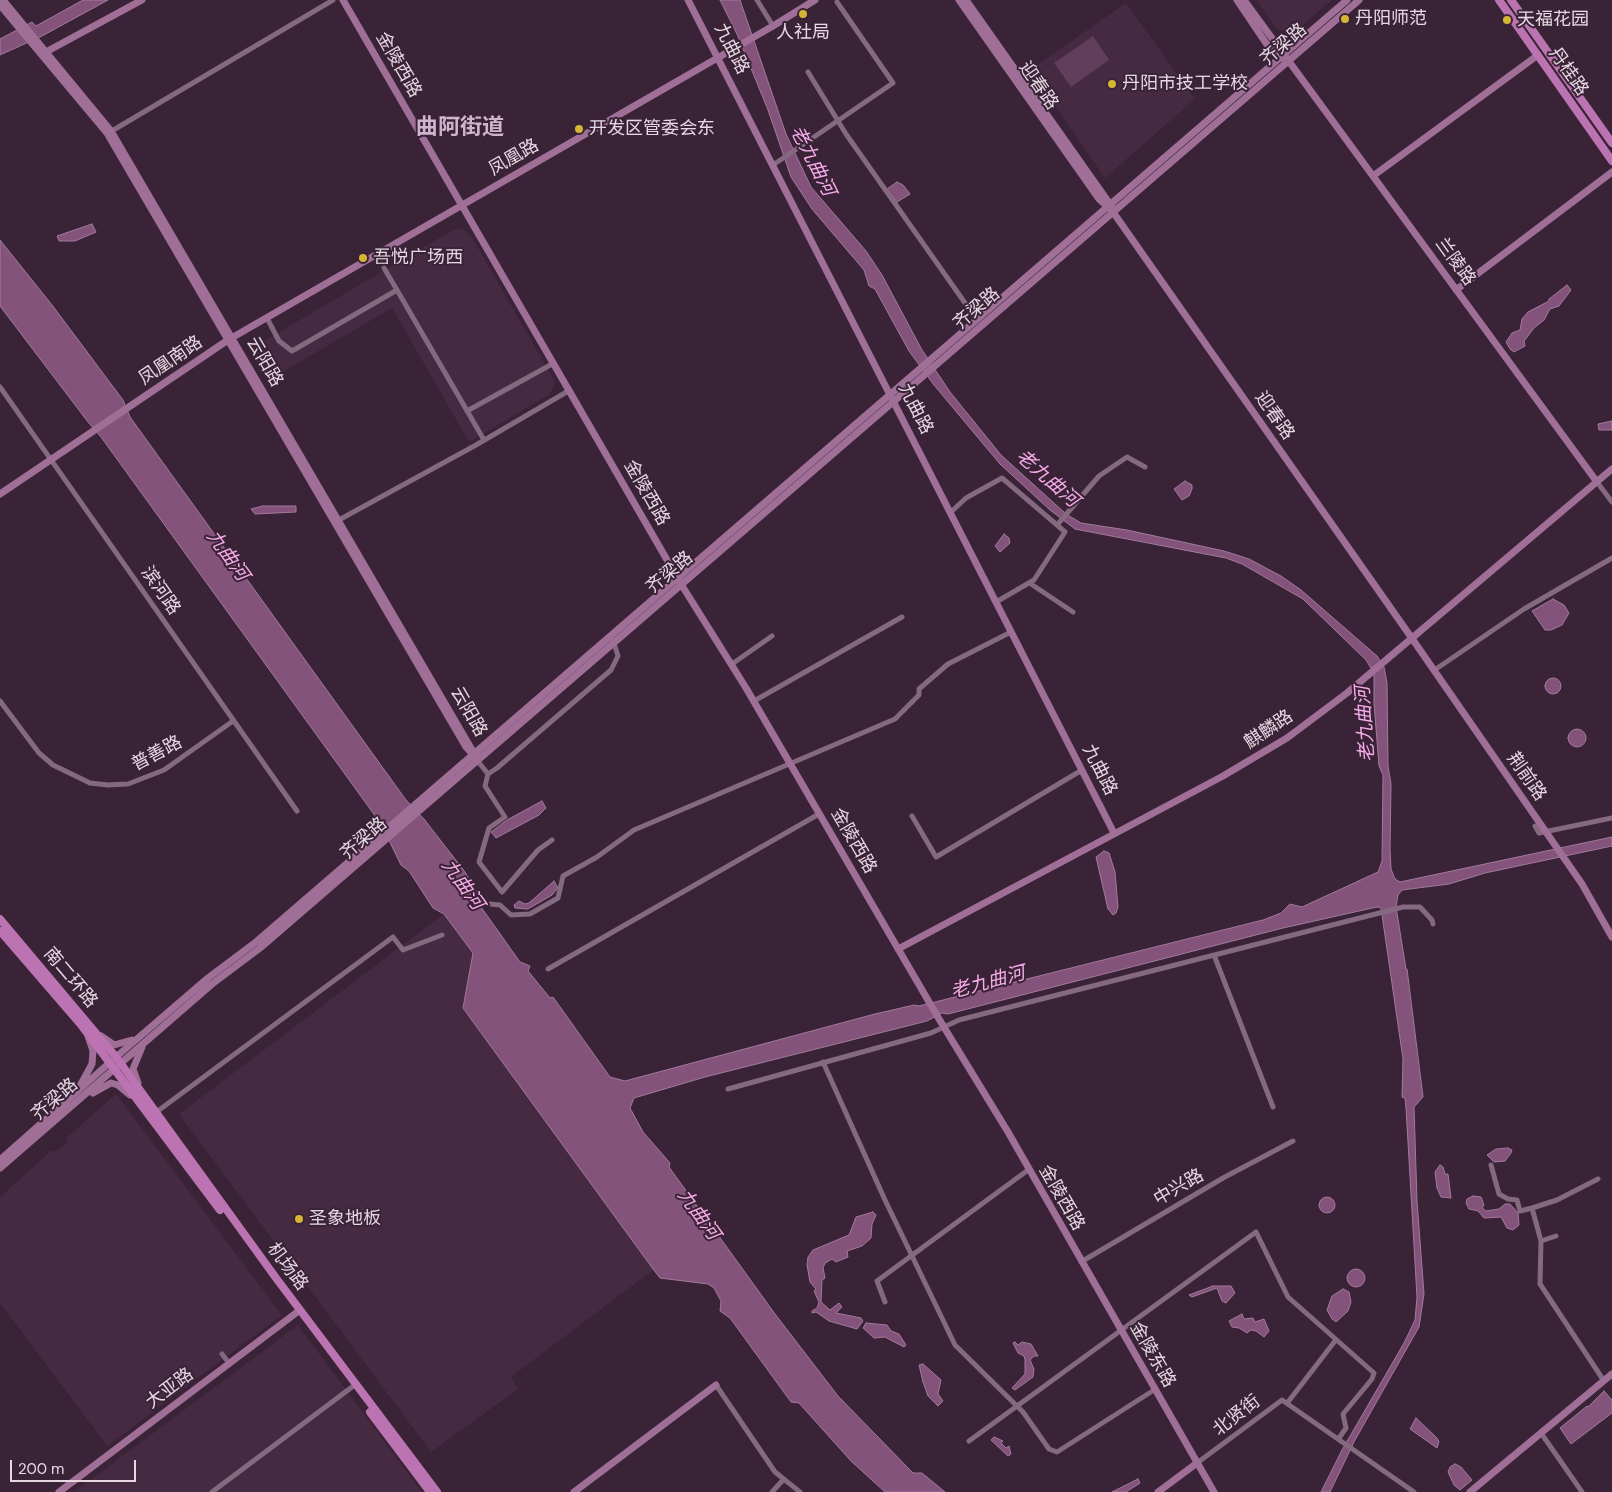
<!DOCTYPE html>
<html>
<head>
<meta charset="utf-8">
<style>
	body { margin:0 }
	#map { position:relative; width:1612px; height:1492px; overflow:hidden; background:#3a2336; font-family:"DM Sans",sans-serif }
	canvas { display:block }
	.scale { position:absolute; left:10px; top:1460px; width:126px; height:22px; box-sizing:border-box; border:2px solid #e6d7e3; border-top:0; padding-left:6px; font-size:15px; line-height:18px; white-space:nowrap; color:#e6d7e3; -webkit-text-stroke:4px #3a2336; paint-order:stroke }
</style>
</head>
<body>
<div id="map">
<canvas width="1612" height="1492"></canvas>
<div class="scale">200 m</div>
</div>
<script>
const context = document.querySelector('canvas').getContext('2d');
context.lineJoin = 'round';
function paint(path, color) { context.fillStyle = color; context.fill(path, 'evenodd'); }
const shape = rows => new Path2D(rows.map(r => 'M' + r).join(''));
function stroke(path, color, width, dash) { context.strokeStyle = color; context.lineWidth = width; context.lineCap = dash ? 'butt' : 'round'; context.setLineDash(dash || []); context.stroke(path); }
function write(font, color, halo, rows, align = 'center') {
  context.font = font + ' "DM Sans","Noto Sans SC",sans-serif'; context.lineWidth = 4; context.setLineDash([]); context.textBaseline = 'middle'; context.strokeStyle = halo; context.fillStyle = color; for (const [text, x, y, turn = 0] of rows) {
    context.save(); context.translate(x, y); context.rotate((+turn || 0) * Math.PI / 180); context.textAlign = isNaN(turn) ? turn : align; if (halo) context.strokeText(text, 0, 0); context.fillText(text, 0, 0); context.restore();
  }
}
paint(shape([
	[1256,0,1332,0,1293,33,1288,33,1277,29],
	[1126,3,1195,99,1105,178,1030,70],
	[463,229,472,237,555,382,550,394,469,442,392,308,267,381,252,355,254,347,453,230],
	[444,914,473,953,463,1008,653,1270,511,1377,518,1389,431,1452,179,1114],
	[116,1094,282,1315,107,1446,0,1303,0,1197,51,1151,56,1151,67,1143,65,1139],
	[298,1325,422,1492,74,1492]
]), '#462a42');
paint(shape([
	[1093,36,1109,60,1071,87,1054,63]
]), '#613e5c');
const water = shape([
	[83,0,108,0,42,36,0,55,0,39,32,22,36,26,83,0],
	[720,0,740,0,786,134,811,187,866,251,882,275,922,350,950,392,1001,455,1066,514,1081,523,1127,530,1224,551,1249,559,1281,576,1301,590,1377,656,1384,667,1387,683,1388,766,1391,784,1390,849,1391,869,1395,879,1400,882,1612,837,1612,846,1485,873,1449,884,1402,890,1398,895,1396,907,1406,969,1407,969,1423,1097,1414,1107,1417,1201,1424,1294,1419,1327,1355,1440,1330,1492,1321,1492,1342,1450,1404,1343,1415,1320,1417,1297,1406,1108,1405,1098,1402,1097,1403,1059,1381,908,1377,907,1283,928,948,1014,942,1013,927,1021,705,1077,634,1098,630,1108,643,1132,670,1163,669,1167,775,1314,838,1396,913,1473,922,1473,945,1492,885,1492,851,1461,799,1403,791,1402,730,1318,720,1311,721,1301,714,1288,708,1284,660,1278,653,1269,463,1008,473,953,444,914,433,908,409,871,401,865,381,824,347,777,101,437,88,422,0,306,0,240,52,305,123,400,130,417,406,800,424,819,465,872,479,896,481,907,520,962,530,966,528,971,550,998,553,997,610,1077,625,1081,875,1014,914,1005,919,1006,1263,920,1281,913,1290,904,1302,907,1378,872,1382,861,1383,775,1379,766,1374,703,1374,673,1366,660,1303,599,1242,564,1226,558,1075,529,1050,510,1000,464,934,385,909,351,875,289,869,286,864,270,812,209,791,177,768,110,737,34,720,0],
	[897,182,903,185,910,194,897,202,887,189,897,182],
	[92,224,96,232,75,241,59,241,57,236,92,224],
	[1567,285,1571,290,1559,306,1550,309,1544,320,1534,328,1524,341,1525,346,1514,352,1510,349,1506,342,1512,333,1520,330,1522,319,1528,312,1549,301,1549,299,1567,285],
	[1612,421,1612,430,1599,430,1598,424,1612,421],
	[1185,481,1192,485,1192,489,1189,496,1182,500,1174,489,1185,481],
	[263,506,296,506,296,512,255,514,251,509,263,506],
	[1004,534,1009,538,1010,543,1000,552,995,546,1004,534],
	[1553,599,1564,605,1569,613,1562,625,1551,630,1545,630,1532,611,1553,599],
	'1545 686a8 8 0 1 1 16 0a8 8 0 1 1-16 0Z',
	'1568 738a9 9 0 1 1 18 0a9 9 0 1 1-18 0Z',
	[542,801,546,808,539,815,496,838,491,832,507,820,542,801],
	[1104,851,1109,853,1115,872,1118,907,1116,913,1113,915,1108,909,1096,857,1104,851],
	[554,881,558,888,552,895,528,909,515,908,514,905,519,901,525,904,529,903,554,881],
	[1508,1148,1512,1150,1511,1153,1505,1161,1494,1162,1487,1155,1496,1149,1508,1148],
	[1440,1165,1443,1167,1445,1174,1448,1174,1451,1198,1441,1197,1437,1188,1435,1172,1440,1165],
	[1473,1196,1481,1197,1484,1205,1482,1208,1486,1211,1499,1209,1505,1204,1510,1204,1518,1213,1519,1225,1513,1230,1507,1228,1501,1217,1484,1218,1478,1211,1469,1209,1466,1203,1467,1199,1473,1196],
	'1319 1205a8 8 0 1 1 16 0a8 8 0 1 1-16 0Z',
	[873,1212,876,1215,872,1224,871,1238,862,1246,847,1251,848,1257,836,1262,832,1259,825,1263,823,1268,825,1278,822,1280,821,1302,830,1310,839,1303,842,1307,836,1313,861,1318,863,1321,857,1329,829,1321,816,1312,812,1313,812,1311,817,1308,819,1302,814,1291,816,1289,810,1282,807,1265,808,1257,813,1250,849,1235,856,1217,873,1212],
	'1347 1278a9 9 0 1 1 18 0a9 9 0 1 1-18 0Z',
	[1213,1286,1231,1286,1235,1293,1226,1303,1222,1301,1217,1288,1192,1297,1189,1295,1213,1286],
	[1343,1289,1349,1292,1351,1302,1348,1311,1336,1322,1332,1319,1327,1310,1332,1296,1343,1289],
	[1242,1314,1244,1319,1253,1318,1255,1322,1264,1319,1269,1331,1264,1337,1256,1331,1251,1330,1247,1333,1239,1328,1232,1327,1229,1321,1242,1314],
	[866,1323,887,1325,891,1331,899,1334,906,1345,904,1347,885,1337,874,1338,863,1328,866,1323],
	[1015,1342,1018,1345,1022,1342,1031,1344,1038,1356,1034,1356,1030,1360,1034,1369,1033,1377,1015,1390,1012,1388,1025,1374,1025,1360,1024,1356,1018,1353,1013,1343,1015,1342],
	[923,1364,941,1380,938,1394,943,1401,938,1406,928,1396,923,1382,919,1365,923,1364],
	[1604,1391,1612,1400,1612,1413,1571,1444,1560,1428,1587,1406,1588,1407,1604,1391],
	[1416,1418,1437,1438,1439,1442,1437,1448,1410,1429,1416,1418],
	[994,1437,1003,1441,1001,1443,1006,1448,1009,1446,1011,1454,1008,1456,991,1440,994,1437],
	[1455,1464,1461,1467,1472,1480,1460,1490,1454,1485,1448,1472,1450,1467,1455,1464],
	[1138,1479,1140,1483,1126,1492,1112,1492,1138,1479]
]);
paint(water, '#84537c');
stroke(water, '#a17b9b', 1);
stroke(shape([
	[757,0,773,26],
	[808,72,846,134,977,320],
	[110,132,333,0],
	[773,165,893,83,837,2],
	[384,268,397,290],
	[267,318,279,341,292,351,397,290,484,440],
	[0,387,297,811],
	[467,411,554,363],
	[1597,482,1612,502],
	[951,512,966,498,1002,478,1057,525],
	[337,521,476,445,570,390],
	[1031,584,1073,612],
	[996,602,1034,580,1065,532,1057,525,1099,476,1127,457,1145,467],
	[732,664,772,636],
	[1436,669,1524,609,1612,558],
	[0,701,39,753,53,765,90,783,108,785,128,784,164,770,233,721],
	[754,701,902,617],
	[477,760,488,774,497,768,611,670,618,656,613,640],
	[488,774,485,786,505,817,489,828,479,862,502,892,538,850,552,840],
	[912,816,936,857,1082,770],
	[1535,826,1539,833,1612,818],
	[490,904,500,905,511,915,530,914,558,898,563,876,597,857,634,830,895,719,919,695,919,689,948,664,1011,632],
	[1214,955,1273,1107],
	[548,969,819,814],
	[823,1062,885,1200,955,1345,1023,1412,1049,1449,1057,1452,1154,1390],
	[728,1089,931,1033,959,1020,1403,907,1420,907,1432,920,1433,924],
	[155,1113,393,937,403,950,442,935],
	[1491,1165,1499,1194,1508,1199,1517,1200,1520,1211,1532,1208,1541,1241,1540,1284,1604,1381],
	[1532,1208,1557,1200,1598,1179],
	[1541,1241,1556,1236],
	[1081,1262,1223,1178,1293,1141],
	[885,1302,877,1281,1028,1170],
	[222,1354,229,1363],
	[716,1385,775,1472,800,1492],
	[1288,1402,1335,1341],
	[1541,1433,1582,1492],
	[969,1441,1256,1232,1288,1297,1374,1373,1372,1379,1343,1414,1346,1428,1339,1438],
	[1197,1463,1282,1400,1414,1492],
	[212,1492,356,1384],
	[772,1492,784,1479]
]), '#84697f', 5);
stroke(shape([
	[3,0,111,131,475,755],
	[343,0,681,584,746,688,939,1019,1008,1132,1214,1492],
	[688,0,1114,833],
	[959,0,1099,199,1113,212,1411,637,1582,884,1612,937],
	[966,0,1112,207],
	[1237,0,1270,49,1284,59],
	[1244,0,1597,482],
	[0,5,107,133,466,747,474,756],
	[44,53,142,0],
	[1373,176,1538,55],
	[1456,290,1612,172],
	[0,494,228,340,773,26,815,0],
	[898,949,1223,776,1287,738,1347,693,1612,469],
	[101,1036,114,1045,132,1040],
	[138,1083,133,1069,142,1047],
	[80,1086,92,1064,93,1051,88,1036],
	[93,1093,111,1083,118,1085,130,1095],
	[0,1160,116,1057,208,978,256,942,1347,0],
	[0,1168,212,984,260,948,377,847,1359,0],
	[59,1492,300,1310],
	[574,1492,716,1385],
	[1158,1492,1197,1463],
	[1470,1492,1612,1374]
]), '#a06f98', 7);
stroke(shape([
	[1499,0,1612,161],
	[1511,0,1612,143],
	[0,919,116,1057,276,1278,437,1492],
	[0,931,82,1026,220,1210],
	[370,1412,430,1492]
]), '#bb74b1', 8);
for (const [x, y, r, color] of [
	[803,14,5,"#d5b534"],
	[1345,19,5,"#d5b534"],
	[1507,20,5,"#d5b534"],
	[1112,84,5,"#d5b534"],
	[579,129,5,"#d5b534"],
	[363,258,5,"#d5b534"],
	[299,1219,5,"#d5b534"]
]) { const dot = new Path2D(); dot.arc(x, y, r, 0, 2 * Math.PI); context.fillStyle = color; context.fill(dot); stroke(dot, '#3a2336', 2); }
write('18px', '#e6d7e3', '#3a2336', [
	["丹阳师范",1355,19],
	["天福花园",1517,20],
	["人社局",803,33,"center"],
	["丹阳市技工学校",1122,84],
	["开发区管委会东",589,129],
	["吾悦广场西",373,258],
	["圣象地板",309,1219]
], 'left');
write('18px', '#e6d7e3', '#3a2336', [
	["齐梁路",1284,45,-41],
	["九曲路",731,49,63],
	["金陵西路",398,65,60],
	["丹桂路",1568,72,55],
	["迎春路",1038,86,55],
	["凤凰路",514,158,-30],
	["兰陵路",1455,262,54],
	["齐梁路",977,309,-41],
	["凤凰南路",171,361,-34],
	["云阳路",264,362,60],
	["九曲路",915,409,63],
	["迎春路",1274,416,55],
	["金陵西路",646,493,60],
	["齐梁路",670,573,-40],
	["滨河路",160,591,55],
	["云阳路",468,712,60],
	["麒麟路",1269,730,-34],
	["普善路",157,754,-28],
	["九曲路",1099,770,63],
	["荆前路",1526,777,55],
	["齐梁路",364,839,-41],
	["金陵西路",853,841,60],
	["南二环路",70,978,50],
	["齐梁路",55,1100,-41],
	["中兴路",1179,1188,-30],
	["金陵西路",1061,1198,60],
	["机场路",287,1267,53],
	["金陵东路",1152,1355,60],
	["大亚路",170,1389,-37],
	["北贤街",1237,1416,-38]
]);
write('italic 19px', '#f5abe9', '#3a2336', [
	["老九曲河",812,161,63],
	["老九曲河",1047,479,41],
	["九曲河",227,556,54],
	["老九曲河",1366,724,-94],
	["九曲河",462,885,54],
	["老九曲河",988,983,-15],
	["九曲河",698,1215,54]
]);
write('bold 22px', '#d1b4cc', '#3a2336', [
	["曲阿街道",460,128]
]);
</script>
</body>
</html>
